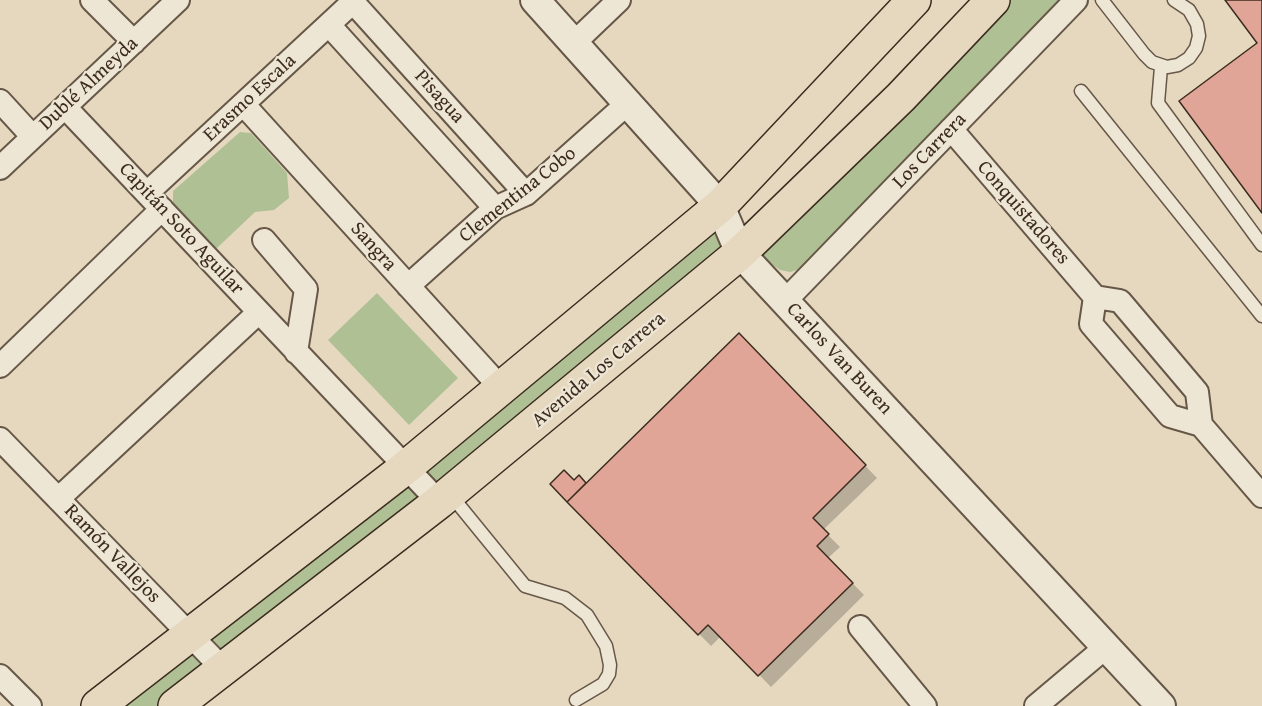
<!DOCTYPE html>
<html>
<head>
<meta charset="utf-8">
<style>
	body { margin:0 }
	canvas { display:block; background:#e5d8bf }
</style>
</head>
<body>
<canvas width="1262" height="706"></canvas>
<script>
const context = document.querySelector('canvas').getContext('2d');
context.lineJoin = 'round';
function paint(path, color) { context.fillStyle = color; context.fill(path, 'evenodd'); }
const shape = rows => new Path2D(rows.map(r => 'M' + r).join(''));
function stroke(path, color, width, dash) { context.strokeStyle = color; context.lineWidth = width; context.lineCap = dash ? 'butt' : 'round'; context.setLineDash(dash || []); context.stroke(path); }
function write(font, color, halo, rows, align = 'center') {
  context.font = font + ' "Gentium Book Plus",serif'; context.lineWidth = 4.5; context.setLineDash([]); context.textBaseline = 'middle'; context.strokeStyle = halo; context.fillStyle = color; for (const [text, x, y, turn = 0] of rows) {
    context.save(); context.translate(x, y); context.rotate((+turn || 0) * Math.PI / 180); context.textAlign = isNaN(turn) ? turn : align; if (halo) context.strokeText(text, 0, 0); context.fillText(text, 0, 0); context.restore();
  }
}
paint(shape([
	[999,0,1062,0,804,268,790,272,780,270,768,261,762,254],
	[240,132,251,133,287,173,289,198,274,210,255,212,216,249,173,204,173,191],
	[714,217,732,252,165,706,107,706],
	[377,293,458,378,409,425,328,340]
]), '#b0c095');
paint(shape([
	[739,335,877,478,823,530,840,547,828,558,864,595,771,687,721,636,711,646,552,484,574,482,579,478,586,485]
]), '#0003');
const building = shape([
	[1225,0,1262,0,1262,213,1179,101,1257,43,1225,0],
	[739,333,866,465,813,518,829,534,817,546,853,583,758,676,708,625,698,635,567,502,739,333],
	[564,470,574,480,579,475,586,483,567,502,550,484,564,470]
]);
paint(building, '#e0a596');
stroke(building, '#3c2c1f', 1.5);
const service = shape([
	[1102,0,1144,54,1152,62,1167,67,1178,65,1189,58,1196,48,1199,36,1197,24,1189,10,1174,0],
	[1161,67,1158,103,1262,245],
	[1081,91,1262,316],
	[450,494,525,586,565,598,587,615,606,646,610,665,609,674,603,684,576,700]
]);
const minor = shape([
	[92,0,134,42],
	[351,0,526,194],
	[329,25,495,208],
	[574,43,619,0],
	[0,101,33,137],
	[243,104,502,389],
	[65,107,439,502],
	[951,129,1095,297,1120,301,1197,392,1201,425,1262,496],
	[0,168,178,0],
	[147,193,353,2],
	[264,240,306,289,296,352],
	[408,286,495,208,526,194,628,103],
	[1095,297,1091,324,1170,416,1201,425],
	[785,301,1076,0],
	[0,366,162,209],
	[0,439,224,670],
	[58,499,259,312],
	[860,627,925,706],
	[0,676,30,706],
	[1036,706,1106,647]
]);
const tertiary = shape([
	[535,0,720,206,740,253,1161,706]
]);
const primary = shape([
	[98,706,405,468,720,206,914,0],
	[175,706,439,502,740,253,901,97,993,0]
]);
stroke(service, '#665747', 15);
stroke(minor, '#665747', 26);
stroke(tertiary, '#665747', 32);
stroke(primary, '#3c2c1f', 36);
stroke(service, '#eee6d5', 12);
stroke(minor, '#eee6d5', 22);
stroke(tertiary, '#eee6d5', 28);
stroke(primary, '#e5d8bf', 33);
write('20px', '#3c2c1f', '#eee6d5', [
	["Dublé Almeyda",89,84,-43],
	["Pisagua",439,97,48],
	["Erasmo Escala",250,98,-43],
	["Los Carrera",930,151,-46],
	["Clementina Cobo",518,195,-38],
	["Conquistadores",1023,213,49],
	["Capitán Soto Aguilar",181,229,47],
	["Sangra",373,247,48],
	["Carlos Van Buren",839,359,47],
	["Avenida Los Carrera",599,370,-40],
	["Ramón Vallejos",112,554,46]
]);
</script>
</body>
</html>
